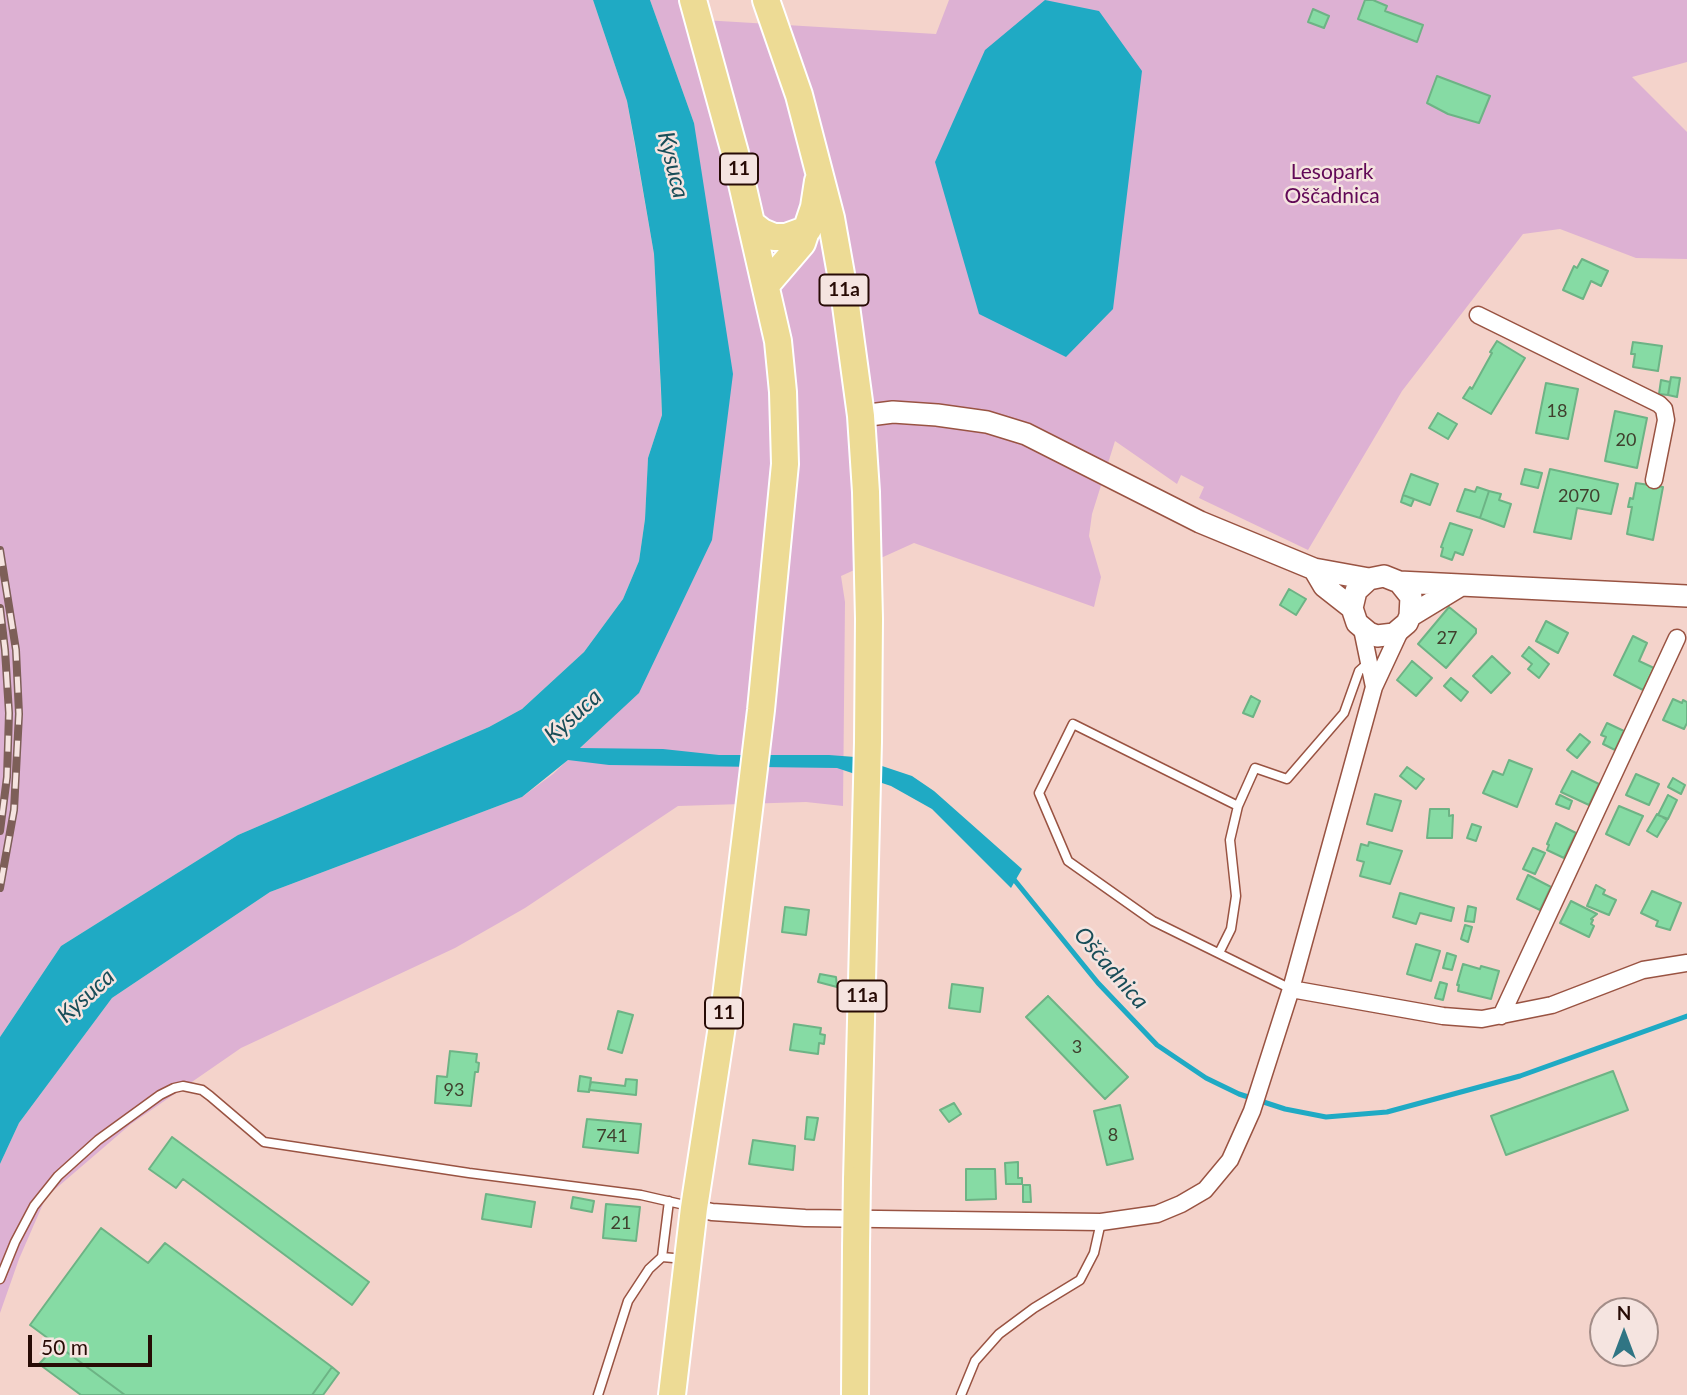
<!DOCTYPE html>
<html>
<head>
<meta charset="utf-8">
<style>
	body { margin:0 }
	#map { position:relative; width:1687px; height:1395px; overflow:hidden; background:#f4d3cb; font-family:Lato,sans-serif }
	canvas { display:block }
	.north { position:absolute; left:1589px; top:1297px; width:70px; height:70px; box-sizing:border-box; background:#f5e4e0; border:2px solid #a38d88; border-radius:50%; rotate:0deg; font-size:19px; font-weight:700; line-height:28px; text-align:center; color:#270b05 }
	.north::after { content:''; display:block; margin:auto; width:24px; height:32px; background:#307584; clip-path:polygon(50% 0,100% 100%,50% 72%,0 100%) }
	.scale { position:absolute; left:28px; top:1335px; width:124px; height:32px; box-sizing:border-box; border:4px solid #270b05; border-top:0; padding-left:9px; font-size:21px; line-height:24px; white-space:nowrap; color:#270b05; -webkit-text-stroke:5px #f5e4e0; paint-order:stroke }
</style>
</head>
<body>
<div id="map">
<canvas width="1687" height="1395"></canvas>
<div class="north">N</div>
<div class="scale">50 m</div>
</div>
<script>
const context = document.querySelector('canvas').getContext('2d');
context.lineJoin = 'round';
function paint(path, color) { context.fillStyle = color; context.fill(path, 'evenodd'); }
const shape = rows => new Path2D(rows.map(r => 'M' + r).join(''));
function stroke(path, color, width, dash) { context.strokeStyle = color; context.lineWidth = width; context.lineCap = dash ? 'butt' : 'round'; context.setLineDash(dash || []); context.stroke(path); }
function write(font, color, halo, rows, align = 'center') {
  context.font = font + ' Lato,sans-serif'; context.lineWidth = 5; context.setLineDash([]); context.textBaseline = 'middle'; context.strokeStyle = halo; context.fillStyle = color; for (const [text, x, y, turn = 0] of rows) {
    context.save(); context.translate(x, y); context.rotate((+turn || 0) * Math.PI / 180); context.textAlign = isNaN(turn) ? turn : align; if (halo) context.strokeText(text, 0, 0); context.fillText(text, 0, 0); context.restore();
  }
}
paint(shape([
	[0,0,593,0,627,101,654,254,662,415,648,458,645,519,639,561,623,599,584,652,522,709,489,727,238,835,61,946,0,1037],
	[650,0,698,0,703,20,936,34,949,0,1687,0,1687,62,1632,77,1687,132,1687,259,1636,258,1560,229,1523,234,1402,391,1308,550,1199,498,1204,487,1181,475,1177,484,1115,441,1092,514,1089,536,1101,577,1094,607,914,543,841,576,845,602,843,806,806,802,678,806,525,908,455,948,241,1048,131,1124,46,1197,19,1259,0,1313,0,1164,19,1123,112,998,270,892,522,797,553,774,639,692,694,123]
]), '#ddb1d3');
paint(shape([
	[593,0,650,0,694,123,733,374,712,540,639,693,580,748,663,749,719,755,829,755,855,757,912,776,934,791,1022,869,1011,888,932,809,891,786,837,768,609,765,568,760,522,797,270,892,112,998,19,1123,0,1164,0,1037,61,946,238,835,489,727,522,709,584,652,623,599,639,561,645,519,648,458,662,415,661,390,654,254,635,144,627,101],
	[1045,0,1099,11,1142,71,1113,309,1066,357,979,314,935,162,985,50]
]), '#1faac4');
stroke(shape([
	[1012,877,1098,983,1157,1045,1206,1078,1239,1094,1285,1109,1326,1117,1387,1112,1520,1076,1687,1016]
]), '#1faac4', 5);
const building = shape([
	[1365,0,1373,0,1387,6,1385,11,1423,25,1417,42,1358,19,1365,0],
	[1313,9,1329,16,1324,28,1308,22,1313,9],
	[1437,76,1490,96,1479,123,1448,114,1427,103,1437,76],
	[1582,259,1608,271,1601,286,1591,281,1583,299,1563,290,1574,266,1577,268,1582,259],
	[1497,341,1525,358,1491,414,1463,398,1470,387,1472,389,1492,353,1490,352,1497,341],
	[1633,342,1662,346,1658,371,1633,367,1635,354,1631,354,1633,342],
	[1671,377,1680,378,1677,397,1668,395,1671,377],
	[1661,380,1670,382,1668,395,1659,394,1661,380],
	[1546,383,1578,389,1568,439,1536,433,1546,383],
	[1615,411,1647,418,1637,468,1605,461,1615,411],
	[1438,413,1457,424,1448,439,1429,428,1438,413],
	[1525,469,1542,473,1538,488,1521,484,1525,469],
	[1550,469,1618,484,1611,514,1577,508,1571,539,1534,532,1550,469],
	[1411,474,1438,484,1430,505,1403,495,1411,474],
	[1636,483,1663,487,1653,540,1627,534,1632,507,1628,507,1630,498,1633,499,1636,483],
	[1477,487,1489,491,1480,518,1457,511,1465,489,1475,492,1477,487],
	[1489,491,1501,494,1499,500,1511,504,1504,527,1480,518,1489,491],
	[1403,495,1414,499,1411,506,1401,502,1403,495],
	[1450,523,1472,530,1463,555,1455,552,1452,560,1441,556,1443,548,1441,547,1450,523],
	[1289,589,1306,599,1296,615,1280,605,1289,589],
	[1449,607,1476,629,1476,633,1446,668,1418,644,1449,607],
	[1546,621,1568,633,1558,653,1536,641,1546,621],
	[1633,636,1647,643,1639,661,1654,668,1643,690,1614,675,1633,636],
	[1529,647,1549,664,1539,678,1528,669,1532,664,1522,656,1529,647],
	[1492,656,1510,673,1491,693,1473,676,1492,656],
	[1412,661,1432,678,1416,696,1397,680,1412,661],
	[1451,678,1468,692,1461,701,1444,686,1451,678],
	[1251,696,1260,701,1253,717,1243,713,1251,696],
	[1673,699,1682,703,1683,700,1687,702,1687,723,1684,729,1663,720,1673,699],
	[1607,723,1624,731,1615,750,1603,744,1606,737,1601,735,1607,723],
	[1580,734,1590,742,1577,758,1567,750,1580,734],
	[1509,760,1532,769,1517,807,1483,793,1493,771,1503,775,1509,760],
	[1407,767,1424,779,1416,789,1400,776,1407,767],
	[1572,771,1599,784,1589,805,1561,792,1572,771],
	[1636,774,1659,784,1649,805,1626,795,1636,774],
	[1673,778,1685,785,1681,794,1668,787,1673,778],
	[1375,794,1401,801,1392,831,1367,824,1375,794],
	[1560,795,1572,801,1569,809,1556,804,1560,795],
	[1668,795,1677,800,1668,819,1658,815,1668,795],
	[1619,806,1643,816,1629,845,1606,834,1619,806],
	[1430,809,1449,809,1449,816,1453,815,1452,838,1427,838,1430,809],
	[1657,814,1667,820,1657,837,1647,831,1657,814],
	[1556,823,1576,833,1564,858,1547,850,1549,845,1547,844,1556,823],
	[1472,824,1481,827,1476,841,1467,838,1472,824],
	[1369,842,1402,851,1390,884,1360,876,1364,862,1357,860,1361,844,1368,846,1369,842],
	[1533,848,1545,853,1535,874,1523,869,1533,848],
	[1528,875,1551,887,1540,910,1517,899,1528,875],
	[1596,885,1605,890,1603,894,1616,900,1609,915,1587,906,1596,885],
	[1652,891,1681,903,1670,930,1656,926,1658,921,1641,913,1652,891],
	[1400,893,1454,908,1451,921,1420,913,1416,924,1393,917,1400,893],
	[1571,901,1597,914,1591,919,1593,920,1591,924,1594,926,1589,937,1560,923,1571,901],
	[1468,906,1476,908,1474,922,1465,921,1468,906],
	[785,907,809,910,806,935,782,932,785,907],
	[1465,925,1472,927,1468,942,1461,939,1465,925],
	[1416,944,1440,951,1431,981,1407,974,1416,944],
	[1447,953,1456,956,1452,970,1443,968,1447,953],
	[1463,964,1480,969,1481,966,1499,971,1491,999,1458,991,1459,985,1457,985,1463,964],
	[820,974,836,977,837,987,818,982,820,974],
	[1440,982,1447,984,1443,1000,1435,998,1440,982],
	[952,984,983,988,980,1012,949,1008,952,984],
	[1048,996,1128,1077,1105,1099,1026,1017,1048,996],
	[618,1011,633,1015,622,1053,608,1049,618,1011],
	[794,1024,821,1028,820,1034,825,1035,824,1044,819,1043,818,1054,790,1050,794,1024],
	[450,1051,477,1054,476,1062,479,1063,478,1072,475,1072,471,1106,435,1103,437,1076,447,1077,450,1051],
	[1613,1071,1628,1110,1506,1155,1491,1116,1613,1071],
	[580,1076,591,1078,589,1092,578,1091,580,1076],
	[626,1079,637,1080,636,1095,589,1090,591,1082,625,1086,626,1079],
	[954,1103,961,1114,949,1122,940,1110,954,1103],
	[1120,1105,1133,1159,1107,1165,1094,1111,1120,1105],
	[807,1117,818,1118,814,1140,805,1139,807,1117],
	[587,1119,641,1124,638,1153,583,1147,587,1119],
	[172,1137,369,1282,352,1305,183,1179,176,1188,149,1169,172,1137],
	[753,1140,795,1146,793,1170,749,1164,753,1140],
	[1018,1162,1018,1178,1022,1178,1022,1184,1006,1184,1005,1163,1018,1162],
	[966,1169,995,1169,996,1199,966,1200,966,1169],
	[1023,1185,1030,1185,1031,1202,1023,1202,1023,1185],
	[486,1194,535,1202,531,1227,482,1219,486,1194],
	[573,1197,594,1201,592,1212,571,1208,573,1197],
	[606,1204,640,1207,636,1241,603,1238,606,1204],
	[101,1228,148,1263,165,1243,332,1367,312,1395,125,1395,30,1325,101,1228],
	[57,1345,125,1395,81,1395,39,1364,57,1345],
	[332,1367,339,1373,323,1395,312,1395,332,1367]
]);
paint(building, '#86dba4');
stroke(building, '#6db385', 2);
const service = shape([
	[1238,806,1255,768,1287,779,1344,713,1359,671,1369,662],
	[1219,953,1231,929,1236,896,1230,840,1238,806,1073,724,1039,793,1068,861,1153,921,1291,989],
	[662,1257,669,1201],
	[0,1279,15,1242,34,1206,58,1176,98,1140,160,1095,174,1088,183,1086,202,1090,210,1096,264,1142,469,1173,641,1195,689,1206],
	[598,1395,628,1301,649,1269,662,1257,685,1259],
	[961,1395,975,1361,999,1334,1034,1308,1080,1280,1094,1253,1101,1222]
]);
const minor = shape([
	[1478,315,1659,404,1664,409,1666,420,1654,480],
	[1362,629,1374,687],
	[1291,989,1443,1016,1482,1019,1552,1005,1643,970,1687,963],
	[1501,1016,1677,638],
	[694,1208,712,1212,805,1218,1101,1222,1157,1214,1181,1204,1205,1190,1230,1160,1252,1111,1291,989,1374,687,1401,629]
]);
const tertiary = shape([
	[861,416,893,412,937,415,987,422,1026,434,1200,522,1314,569,1369,579,1384,576,1399,582,1687,596],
	[1314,569,1324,586,1352,608],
	[1369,579,1356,591,1352,608,1357,623,1369,633,1377,636,1394,634,1407,623,1410,616,1411,597,1399,582],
	[1410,616,1461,585]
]);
const primary = shape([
	[766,0,799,95,831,218,844,291,861,416,866,492,869,619,868,742,857,1180],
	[753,225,762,232,774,237,786,237,808,229],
	[766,285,802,243,814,207,818,181],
	[672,1395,694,1208,724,1013,748,818,761,710,785,464,783,392,778,341,735,153,693,0],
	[855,1395,856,1248]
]);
stroke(service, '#995342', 11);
stroke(minor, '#995342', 19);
stroke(tertiary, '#995342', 24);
stroke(primary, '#fff', 30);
stroke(service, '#fff', 8);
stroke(minor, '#fff', 16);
stroke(tertiary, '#fff', 21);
stroke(primary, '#eddb95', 26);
const rail = shape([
	[0,550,16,650,19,714,14,810,0,888],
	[0,608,5,650,9,713,7,777,0,831]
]);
stroke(rail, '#7d5f58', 8);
stroke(rail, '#f5e4e0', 5, [16]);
const primaryBridge = shape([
	[856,1248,857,1180]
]);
stroke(primaryBridge, '#fff', 30, []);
stroke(primaryBridge, '#eddb95', 26);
write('18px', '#3f3f2d', null, [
	["18",1557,411],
	["20",1626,440],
	["2070",1579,496],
	["27",1447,638],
	["3",1077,1047],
	["93",454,1090],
	["8",1113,1135],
	["741",612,1136],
	["21",621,1223]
]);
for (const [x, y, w] of [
	[739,169,38],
	[844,290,49],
	[862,996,49],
	[724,1013,38]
]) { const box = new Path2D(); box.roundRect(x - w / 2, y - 15.5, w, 31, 5); context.fillStyle = '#f5e4e0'; context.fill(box); stroke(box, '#270b05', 2); }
write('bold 19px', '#270b05', null, [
	["11",739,169],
	["11a",844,290],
	["11a",862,996],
	["11",724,1013]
]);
write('21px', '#610856', '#f5e4e0', [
	["Lesopark",1332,172],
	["Oščadnica",1332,196]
]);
write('italic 23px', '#184d58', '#f5e4e0', [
	["Kysuca",673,165,76],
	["Kysuca",573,716,-42],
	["Oščadnica",1111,968,49],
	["Kysuca",86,996,-42]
]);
</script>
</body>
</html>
